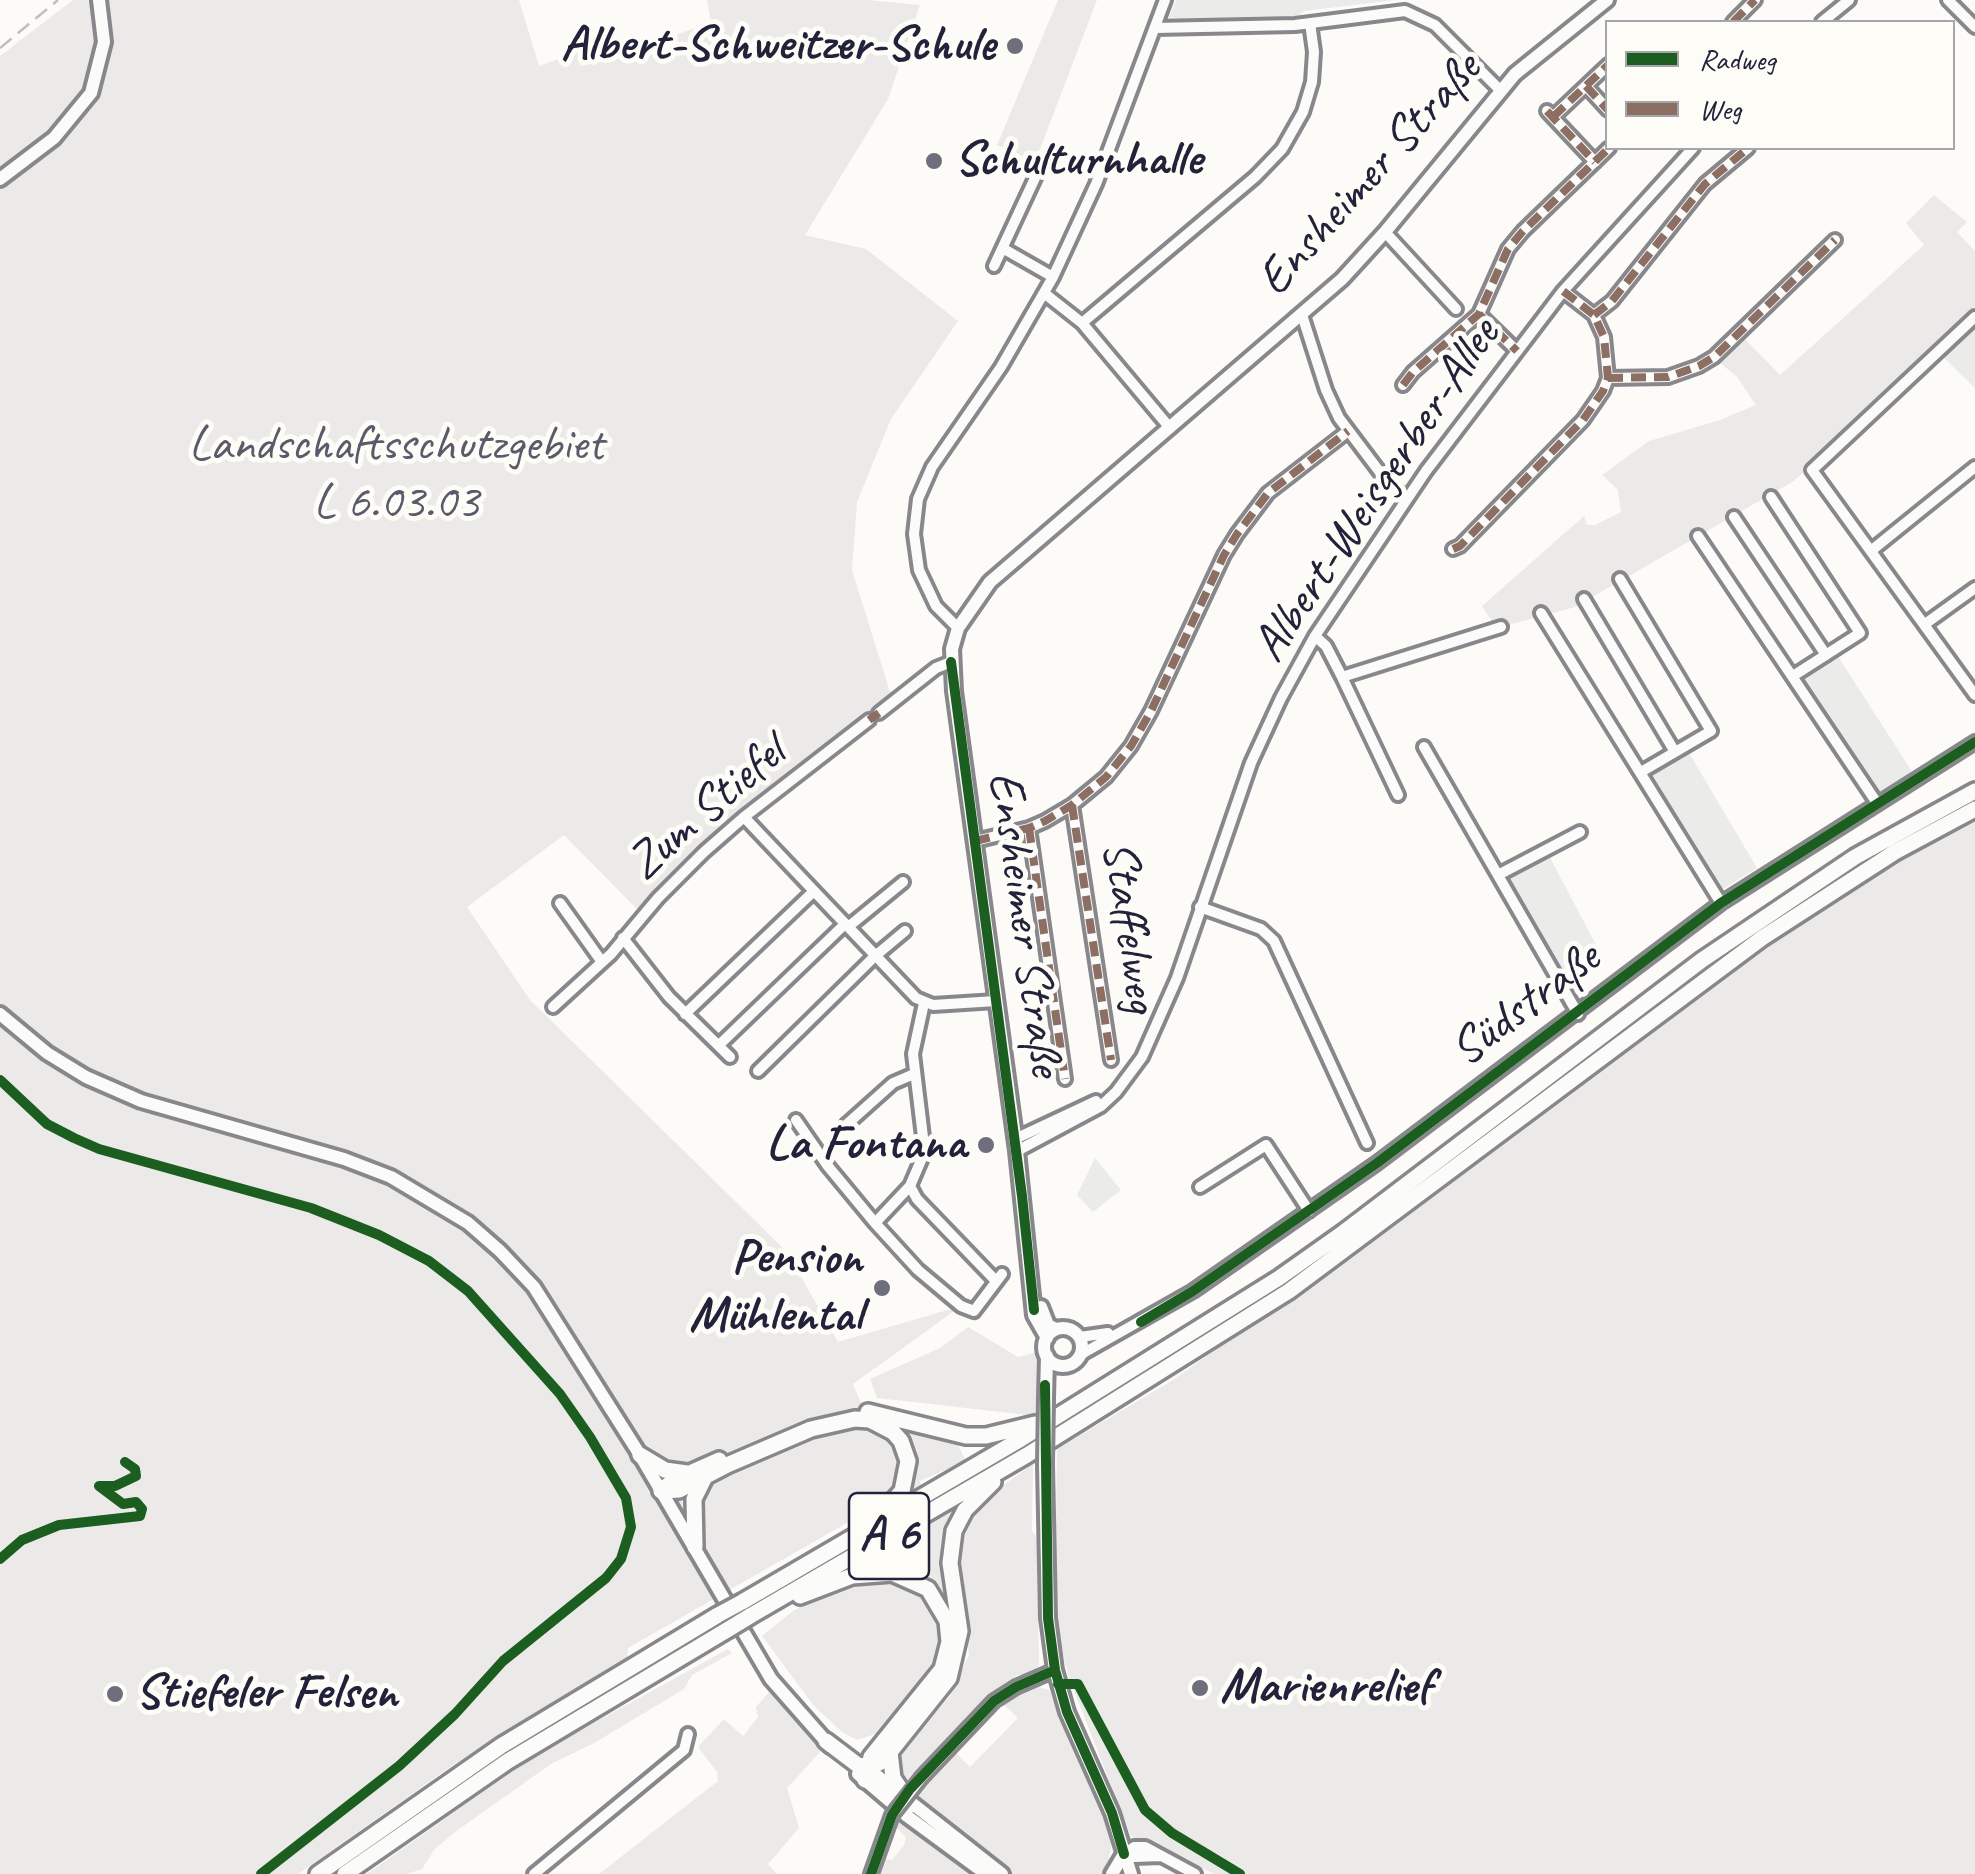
<!DOCTYPE html>
<html>
<head>
<meta charset="utf-8">
<style>
	body { margin:0 }
	#map { position:relative; width:1975px; height:1874px; overflow:hidden; background:#fcfbf8; font-family:Caveat,sans-serif }
	canvas { display:block }
	.legend { position:absolute; left:1605px; top:20px; width:350px; height:130px; box-sizing:border-box; background:#fdfcf7; border:2px solid #a5a5ac; margin:0; padding:12px 18px; list-style:none; font-size:30px; color:#22223b }
	.legend li { display:flex; align-items:center; gap:20px; height:50px }
	.legend b { width:50px; border:2px solid #a5a5ac }
</style>
</head>
<body>
<div id="map">
<canvas width="1975" height="1874"></canvas>
<ul class="legend">
<li><b style="height:12px;background:#1b5e20"></b>Radweg</li>
<li><b style="height:12px;background:#8d6e63"></b>Weg</li>
</ul>
</div>
<script>
const context = document.querySelector('canvas').getContext('2d');
context.lineJoin = 'round';
function paint(path, color) { context.fillStyle = color; context.fill(path, 'evenodd'); }
const shape = rows => new Path2D(rows.map(r => 'M' + r).join(''));
function stroke(path, color, width, dash) { context.strokeStyle = color; context.lineWidth = width; context.lineCap = dash ? 'butt' : 'round'; context.setLineDash(dash || []); context.stroke(path); }
function write(font, color, halo, rows, align = 'center') {
  context.font = font + ' Caveat,sans-serif'; context.lineWidth = 10; context.setLineDash([]); context.textBaseline = 'middle'; context.strokeStyle = halo; context.fillStyle = color; for (const [text, x, y, turn = 0] of rows) {
    context.save(); context.translate(x, y); context.rotate((+turn || 0) * Math.PI / 180); context.textAlign = isNaN(turn) ? turn : align; if (halo) context.strokeText(text, 0, 0); context.fillText(text, 0, 0); context.restore();
  }
}
paint(shape([
	[1176,0,1396,0,1304,11,1296,18,1168,20],
	[1975,323,1975,388,1944,358],
	[1834,650,1916,778,1877,803,1793,676],
	[1685,746,1757,868,1715,894,1641,772],
	[1546,850,1604,960,1562,985,1498,875],
	[1095,1158,1121,1190,1093,1212,1077,1195]
]), '#ebebe9');
paint(shape([
	[73,0,519,0,539,66,578,52,581,66,711,23,707,0,869,0,920,5,888,99,805,235,866,249,958,321,891,419,857,502,852,570,890,692,897,689,637,909,564,835,467,907,530,1000,787,1252,838,1342,961,1306,853,1384,871,1427,896,1443,903,1465,899,1485,887,1500,628,1648,627,1660,450,1767,298,1874,0,1874,0,56],
	[1058,0,1097,0,1035,162,997,145],
	[1934,195,1967,222,1957,232,1975,251,1975,306,1949,337,1794,481,1575,607,1504,626,1500,621,1493,623,1482,606,1584,516,1587,525,1595,525,1621,512,1618,490,1602,475,1649,441,1720,420,1756,405,1737,377,1718,361,1744,338,1780,375,1924,245,1906,223],
	[1975,814,1975,1874,1215,1874,1131,1836,1069,1678,1058,1634,1055,1598,1057,1449,1173,1380,1370,1239,1650,1024,1849,885],
	[968,1327,1018,1357,1038,1352,1037,1416,877,1398,870,1379,940,1348],
	[885,1419,957,1443,966,1461,920,1481,921,1486,902,1498,912,1478,911,1451],
	[1033,1464,1032,1531,1037,1537,1039,1666,1028,1675,1017,1675,999,1690,904,1786,895,1770,895,1757,950,1696,969,1655,955,1543,970,1509],
	[968,1500,952,1527,952,1632,910,1573,834,1578,889,1547,892,1549,905,1543,904,1539],
	[878,1577,921,1590,937,1610,945,1640,936,1669,878,1733,857,1740,842,1732,814,1706,762,1636,793,1611,817,1597,847,1584],
	[728,1649,732,1653,692,1675,684,1689,596,1742,551,1764,455,1832,434,1850,422,1869,407,1874,367,1874,532,1757],
	[1039,1687,1049,1690,1109,1831,1111,1847,1106,1874,1011,1874,914,1798,956,1753,970,1767,1018,1718,1002,1703],
	[769,1692,822,1750,787,1788,799,1828,768,1864,777,1874,599,1874,718,1781,717,1772,698,1747,724,1719,743,1736,758,1717,756,1707],
	[899,1817,979,1874,877,1874,881,1858,892,1860,904,1845,906,1837,895,1826]
]), '#ebeae8');
const minor = shape([
	[1948,0,1975,27],
	[1733,22,1755,0],
	[1822,22,1849,0],
	[1155,28,1295,25,1405,11,1435,25,1500,90],
	[1586,86,1608,110],
	[1547,111,1595,162],
	[1553,117,1608,65],
	[1385,232,1456,309],
	[1004,249,1053,277],
	[994,266,1042,163],
	[1044,293,1082,323,1170,428],
	[1479,314,1517,351],
	[1302,315,1326,390,1339,418,1388,483,1407,499],
	[1594,315,1612,301,1705,184,1748,148],
	[1975,317,1812,470,1975,695],
	[1082,323,1255,177,1282,149,1303,112,1312,82,1314,52,1310,23],
	[1608,378,1668,377,1699,366,1714,357,1835,240],
	[1403,385,1413,372,1479,314,1508,249,1523,231,1609,148],
	[1771,497,1860,633,1793,676],
	[1734,517,1826,655],
	[1698,536,1877,803],
	[1453,549,1460,546,1583,420,1603,391,1608,378,1604,337,1594,315,1563,291],
	[1872,550,1975,467],
	[1620,579,1711,731,1641,772],
	[1584,599,1675,752],
	[1541,613,1721,903],
	[1925,624,1975,588],
	[958,628,936,606,919,570,914,534,918,499,932,467,1001,367,1053,277,1096,184,1165,0],
	[1315,636,1326,646,1342,677],
	[879,713,936,668,951,662],
	[1424,747,1578,1014],
	[1398,795,1342,677,1501,627],
	[1072,805,1111,1060],
	[744,817,814,891],
	[1029,828,1065,1079],
	[975,841,1029,828,1045,821,1072,805,1106,777,1131,746,1151,711,1224,555,1237,534,1268,493,1348,431],
	[1498,875,1580,832],
	[560,903,602,962],
	[1200,907,1261,929,1274,941,1367,1143],
	[848,927,903,882],
	[623,938,669,997,730,1057],
	[553,1007,611,954,658,898,704,852,744,817,869,720],
	[685,1014,814,891,916,998,933,1005,996,1001],
	[719,1045,845,924],
	[758,1071,874,957,905,931],
	[796,1120,827,1165,875,1223,918,1270,961,1306,974,1311,1002,1274],
	[846,1125,893,1083,914,1074],
	[1015,1139,1096,1101],
	[1017,1151,1101,1106,1116,1092,1142,1057,1177,978,1251,763,1281,698,1315,636,1426,471,1563,291,1693,148],
	[910,1186,917,1199,996,1281],
	[1200,1187,1266,1145,1309,1211],
	[875,1223,910,1186,922,1158,923,1137,913,1054,924,1003],
	[1080,1337,1108,1333],
	[1080,1355,1193,1291,1377,1163,1721,903,1975,742],
	[922,1777,994,1701,1016,1687,1055,1670],
	[1124,1854,1134,1847,1145,1847,1195,1874],
	[1124,1854,1134,1857,1162,1856],
	[534,1874,684,1750,688,1734],
	[871,1874,892,1815]
]);
const major = shape([
	[0,179,54,138,91,93,104,42,99,0],
	[0,1014,47,1053,86,1077,141,1101,344,1159,391,1177,468,1223,500,1251,534,1287,640,1455,771,1679,830,1746],
	[1041,1307,1048,1325,1056,1329],
	'1044 1347a19 19 0 1 1 38 0a19 19 0 1 1-38 0Z',
	[1047,1338,1034,1315,1017,1151,954,691,952,649,958,628,990,582,1342,279,1385,232,1515,74,1607,0],
	[1046,1398,1047,1356],
	[1045,1464,1048,1618,1055,1670,1067,1712,1112,1813,1131,1874],
	[862,1764,1002,1874],
	[858,1774,907,1816,986,1874],
	[1112,1874,1124,1854]
]);
const highway = shape([
	[868,1412,966,1436,986,1436,1035,1424],
	[640,1455,665,1470,687,1473],
	[661,1491,679,1490,727,1465,811,1429,855,1419,870,1420,893,1432,901,1441,908,1461,902,1491,881,1514],
	[661,1491,674,1480,719,1460],
	[695,1547,694,1499,705,1477],
	[800,1596,852,1576,892,1573,928,1589,947,1621,949,1642,942,1669,871,1757,865,1780],
	[742,1602,1021,1439,1279,1278,1344,1232,1702,960,1855,857,1975,791],
	[750,1616,1027,1455,1289,1291,1762,938,1895,852,1975,809],
	[826,1741,859,1766,867,1768],
	[890,1752,893,1778,911,1805],
	[867,1768,879,1763,890,1752,949,1678,960,1631,950,1563,954,1531,965,1510,993,1482],
	[318,1874,501,1746,718,1615],
	[345,1874,508,1761,727,1630]
]);
stroke(minor, '#88888c', 18);
stroke(major, '#88888c', 20);
stroke(highway, '#88888c', 22);
stroke(minor, '#fbfbf9', 10);
stroke(major, '#fbfbf9', 12);
stroke(highway, '#fbfbf9', 15);
stroke(shape([
	[0,48,58,0]
]), '#bfbfc0', 2.5, [15, 8]);
const minorBridge = shape([
	[892,1815,922,1777]
]);
const majorBridge = shape([
	[1045,1464,1046,1398]
]);
const highwayBridge = shape([
	[718,1615,742,1602],
	[727,1630,750,1616]
]);
stroke(minorBridge, '#88888c', 18, []);
stroke(majorBridge, '#88888c', 20, []);
stroke(highwayBridge, '#88888c', 22, []);
stroke(minorBridge, '#fbfbf9', 10);
stroke(majorBridge, '#fbfbf9', 12);
stroke(highwayBridge, '#fbfbf9', 15);
stroke(shape([
	[1733,22,1755,0],
	[1586,86,1608,110],
	[1547,111,1595,162],
	[1553,117,1608,65],
	[1479,314,1517,351],
	[1594,315,1612,301,1705,184,1748,148],
	[1608,378,1668,377,1699,366,1714,357,1835,240],
	[1403,385,1413,372,1479,314,1508,249,1523,231,1609,148],
	[1453,549,1460,546,1583,420,1603,391,1608,378,1604,337,1594,315,1563,291],
	[869,720,879,713],
	[1072,805,1111,1060],
	[1029,828,1065,1079],
	[975,841,1029,828,1045,821,1072,805,1106,777,1131,746,1151,711,1224,555,1237,534,1268,493,1348,431]
]), '#8d6e63', 8, [15, 8]);
stroke(shape([
	[951,662,1022,1196,1034,1310],
	[0,1080,47,1124,74,1138,99,1149,311,1208,379,1235,429,1261,468,1291,560,1394,590,1437,626,1498,631,1527,621,1559,606,1578,503,1661,455,1714,399,1766,261,1874],
	[1141,1322,1193,1291,1377,1163,1721,903,1975,742],
	[1045,1385,1048,1618,1055,1670,1067,1712,1112,1813,1124,1854],
	[0,1559,22,1540,59,1525,140,1516,142,1509,136,1502,123,1504,99,1486,115,1486,136,1476,135,1469,125,1462],
	[1058,1684,1078,1684,1145,1810,1172,1833,1240,1874],
	[871,1874,892,1815,910,1789,994,1701,1016,1687,1055,1670]
]), '#1b5e20', 10);
for (const [x, y, r, color] of [
	[1015,46,10,"#6e6e7d"],
	[934,161,10,"#6e6e7d"],
	[986,1145,10,"#6e6e7d"],
	[882,1288,10,"#6e6e7d"],
	[1200,1688,10,"#6e6e7d"],
	[115,1694,10,"#6e6e7d"]
]) { const dot = new Path2D(); dot.arc(x, y, r, 0, 2 * Math.PI); context.fillStyle = color; context.fill(dot); stroke(dot, '#fdfcf7', 4); }
for (const [x, y, w] of [
	[889,1536,80]
]) { const box = new Path2D(); box.roundRect(x - w / 2, y - 43, w, 86, 8); context.fillStyle = '#fdfcf7'; context.fill(box); stroke(box, '#22223b', 2.5); }
write('bold 48px', '#22223b', null, [
	["A 6",889,1536]
]);
write('bold 50px', '#22223b', '#fdfcf7', [
	["Albert-Schweitzer-Schule",995,46],
	["Schulturnhalle",954,161,"left"],
	["La Fontana",966,1145],
	["Pension",862,1259],
	["Mühlental",862,1317],
	["Marienrelief",1220,1688,"left"],
	["Stiefeler Felsen",135,1694,"left"]
], 'right');
write('50px', '#22223b', '#fdfcf7', [
	["Ensheimer Straße",1370,175,-48],
	["Albert-Weisgerber-Allee",1377,491,-56],
	["Zum Stiefel",707,809,-41],
	["Ensheimer Straße",1024,924,82],
	["Staffelweg",1129,927,82],
	["Südstraße",1526,1005,-37]
]);
write('50px', '#5a5a6b', '#fdfcf7', [
	["Landschaftsschutzgebiet",396,446],
	["L 6.03.03",396,504]
]);
</script>
</body>
</html>
